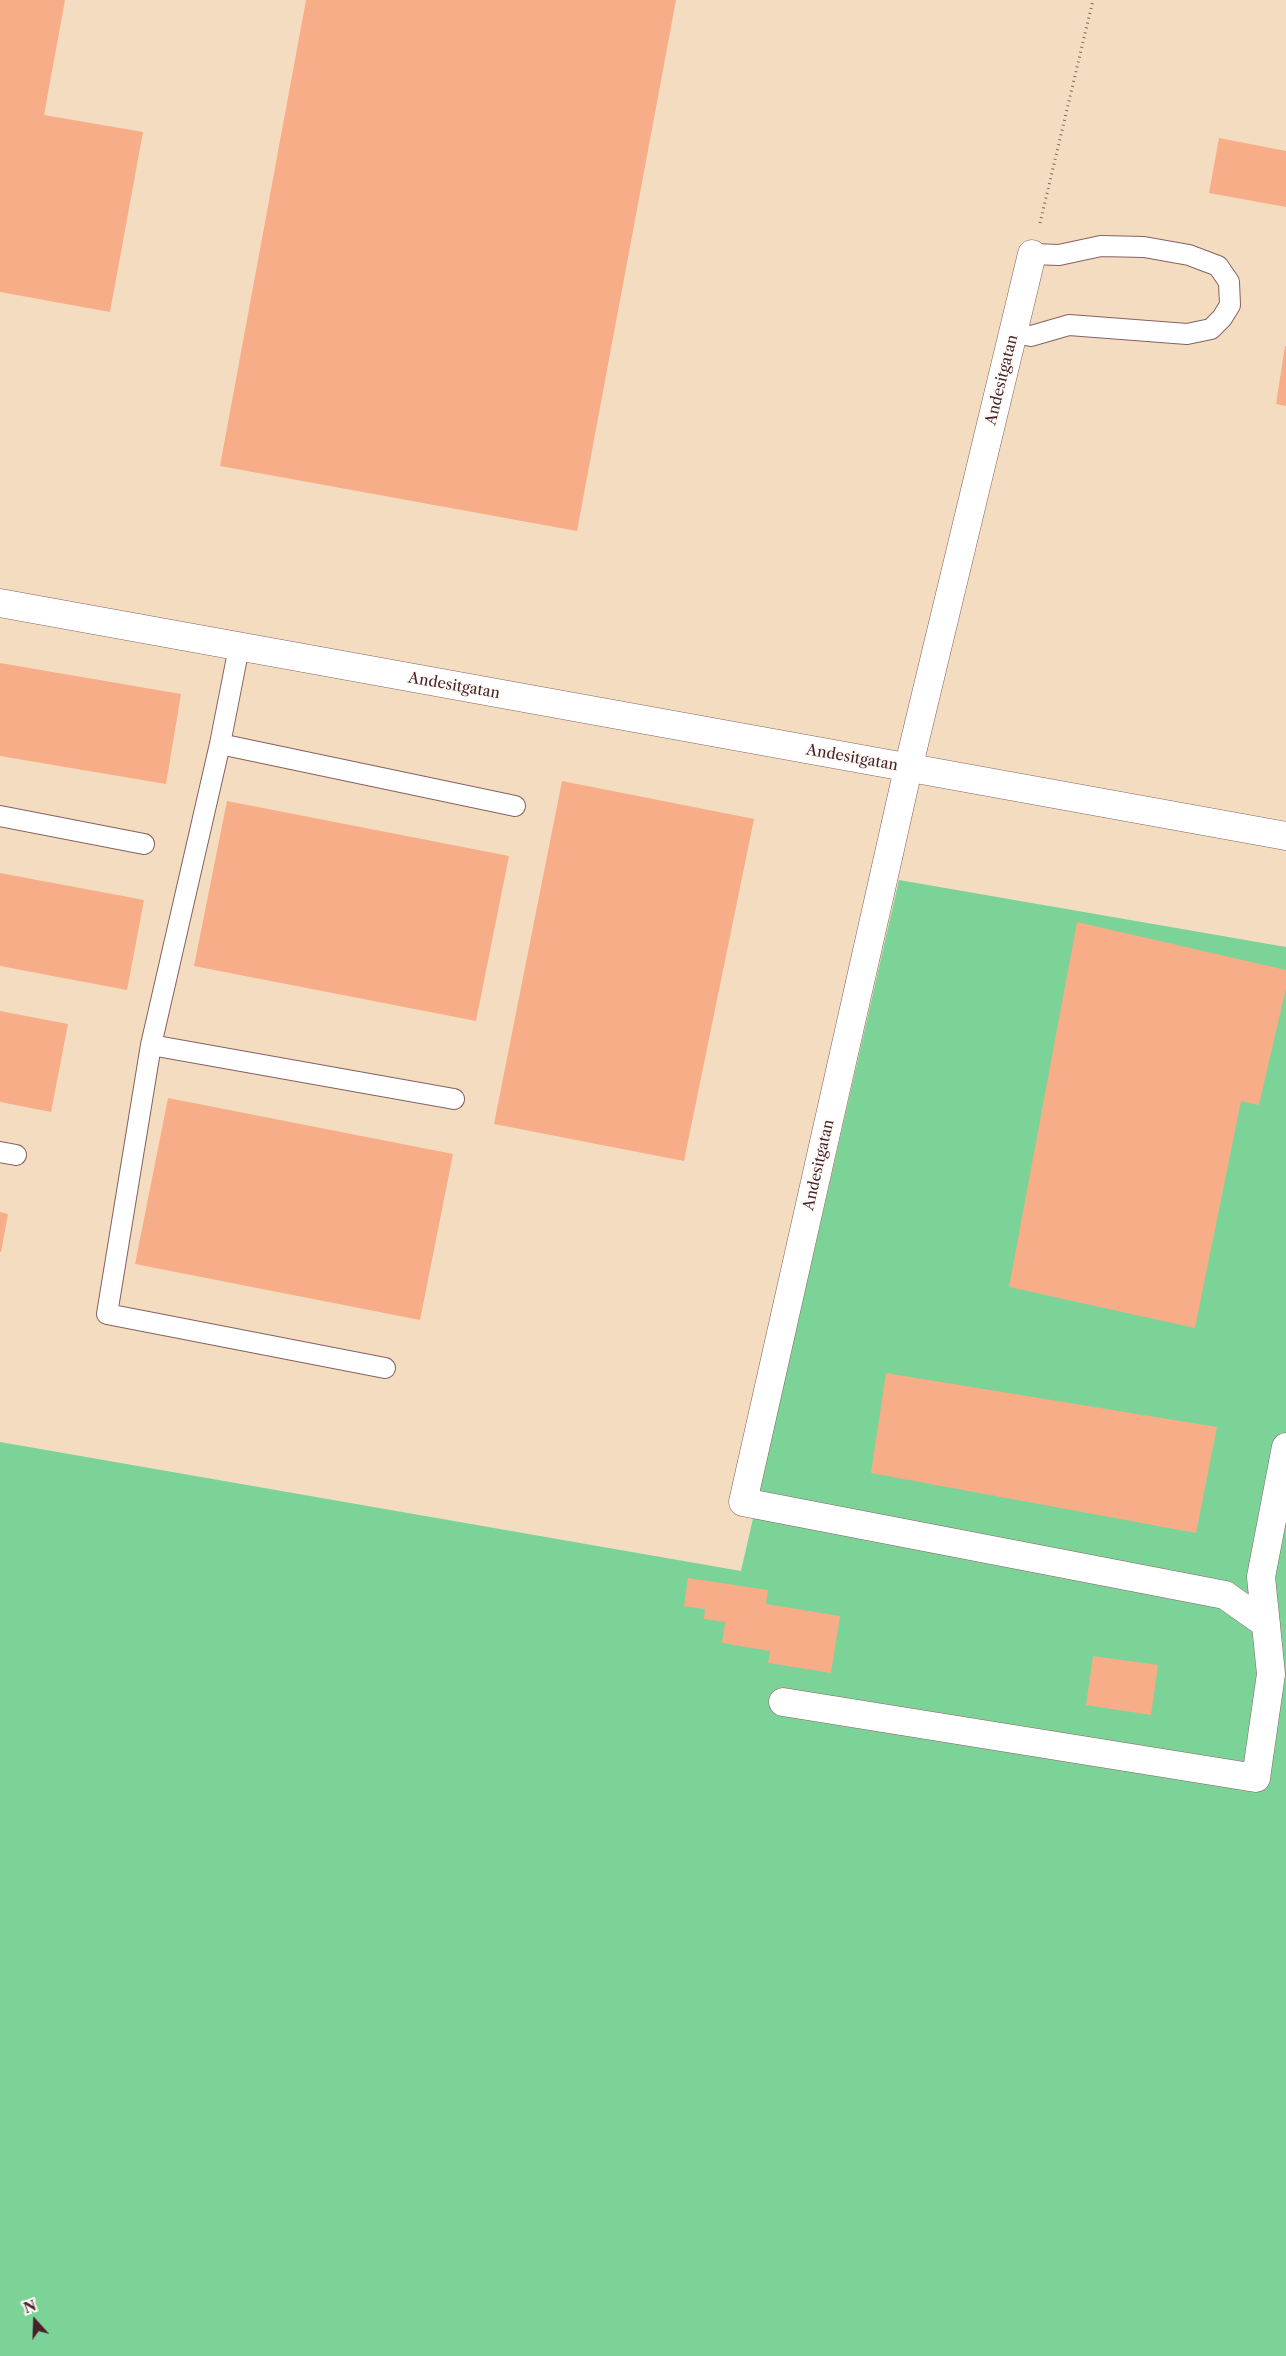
<!DOCTYPE html>
<html>
<head>
<meta charset="utf-8">
<style>
	body { margin:0 }
	#map { position:relative; width:1286px; height:2356px; overflow:hidden; background:#f4dcc0; font-family:"Libre Caslon Text",serif }
	canvas { display:block }
	.north { position:absolute; left:10px; top:2296px; width:50px; height:50px; -webkit-text-stroke:4px #fdfcf7; paint-order:stroke; rotate:340deg; font-size:14px; font-weight:700; line-height:20px; text-align:center; color:#4a1f2b }
	.north::after { content:''; display:block; margin:auto; width:18px; height:22px; background:#4a1f2b; clip-path:polygon(50% 0,100% 100%,50% 72%,0 100%) }
</style>
</head>
<body>
<div id="map">
<canvas width="1286" height="2356"></canvas>
<div class="north">N</div>
</div>
<script>
const context = document.querySelector('canvas').getContext('2d');
context.lineJoin = 'round';
function paint(path, color) { context.fillStyle = color; context.fill(path, 'evenodd'); }
const shape = rows => new Path2D(rows.map(r => 'M' + r).join(''));
function stroke(path, color, width, dash) { context.strokeStyle = color; context.lineWidth = width; context.lineCap = dash ? 'butt' : 'round'; context.setLineDash(dash || []); context.stroke(path); }
function write(font, color, halo, rows, align = 'center') {
  context.font = font + ' "Libre Caslon Text",serif'; context.lineWidth = 4.5; context.setLineDash([]); context.textBaseline = 'middle'; context.strokeStyle = halo; context.fillStyle = color; for (const [text, x, y, turn = 0] of rows) {
    context.save(); context.translate(x, y); context.rotate((+turn || 0) * Math.PI / 180); context.textAlign = isNaN(turn) ? turn : align; if (halo) context.strokeText(text, 0, 0); context.fillText(text, 0, 0); context.restore();
  }
}
paint(shape([
	[899,880,1286,947,1286,2356,0,2356,0,1442,741,1571]
]), '#7bd398');
paint(shape([
	[0,0,65,0,44,115,143,132,110,312,0,292],
	[306,0,676,0,577,531,220,466],
	[1219,138,1286,151,1286,207,1209,193],
	[1285,346,1286,346,1286,406,1276,404],
	[0,663,181,694,166,784,0,756],
	[562,781,754,819,684,1161,494,1124],
	[227,801,509,856,476,1021,194,966],
	[0,873,144,900,127,990,0,966],
	[1077,922,1286,970,1286,988,1259,1105,1241,1101,1195,1328,1009,1287],
	[0,1011,68,1024,51,1112,0,1102],
	[168,1098,453,1154,420,1320,135,1264],
	[0,1212,8,1214,1,1252,0,1252],
	[886,1373,1217,1427,1196,1533,871,1473],
	[688,1578,768,1590,766,1604,840,1616,831,1673,768,1663,770,1651,722,1643,725,1622,704,1619,705,1609,684,1606],
	[1093,1656,1158,1665,1151,1715,1086,1705]
]), '#f7ad88');
const lane = shape([
	[1013,333,1031,336,1069,325,1187,334,1211,329,1222,318,1230,305,1229,282,1218,266,1189,255,1144,247,1101,246,1059,255,1032,254],
	[239,647,220,744,151,1045,107,1314,385,1368],
	[220,744,515,806],
	[0,816,144,844],
	[151,1045,454,1099],
	[0,1152,16,1155]
]);
const street = shape([
	[1032,254,908,769,743,1502,1225,1595,1266,1624],
	[0,603,1286,836],
	[783,1702,1256,1778,1271,1674,1261,1577,1286,1447]
]);
stroke(lane, '#86615f', 22);
stroke(street, '#86615f', 29);
stroke(shape([
	[1040,223,1093,0]
]), '#86615f', 3, [1, 4]);
stroke(lane, '#fff', 20);
stroke(street, '#fff', 28);
write('15px', '#4a1f2b', '#fdfcf7', [
	["Andesitgatan",1002,380,-76],
	["Andesitgatan",454,686,10],
	["Andesitgatan",852,758,10],
	["Andesitgatan",819,1165,-77]
]);
</script>
</body>
</html>
